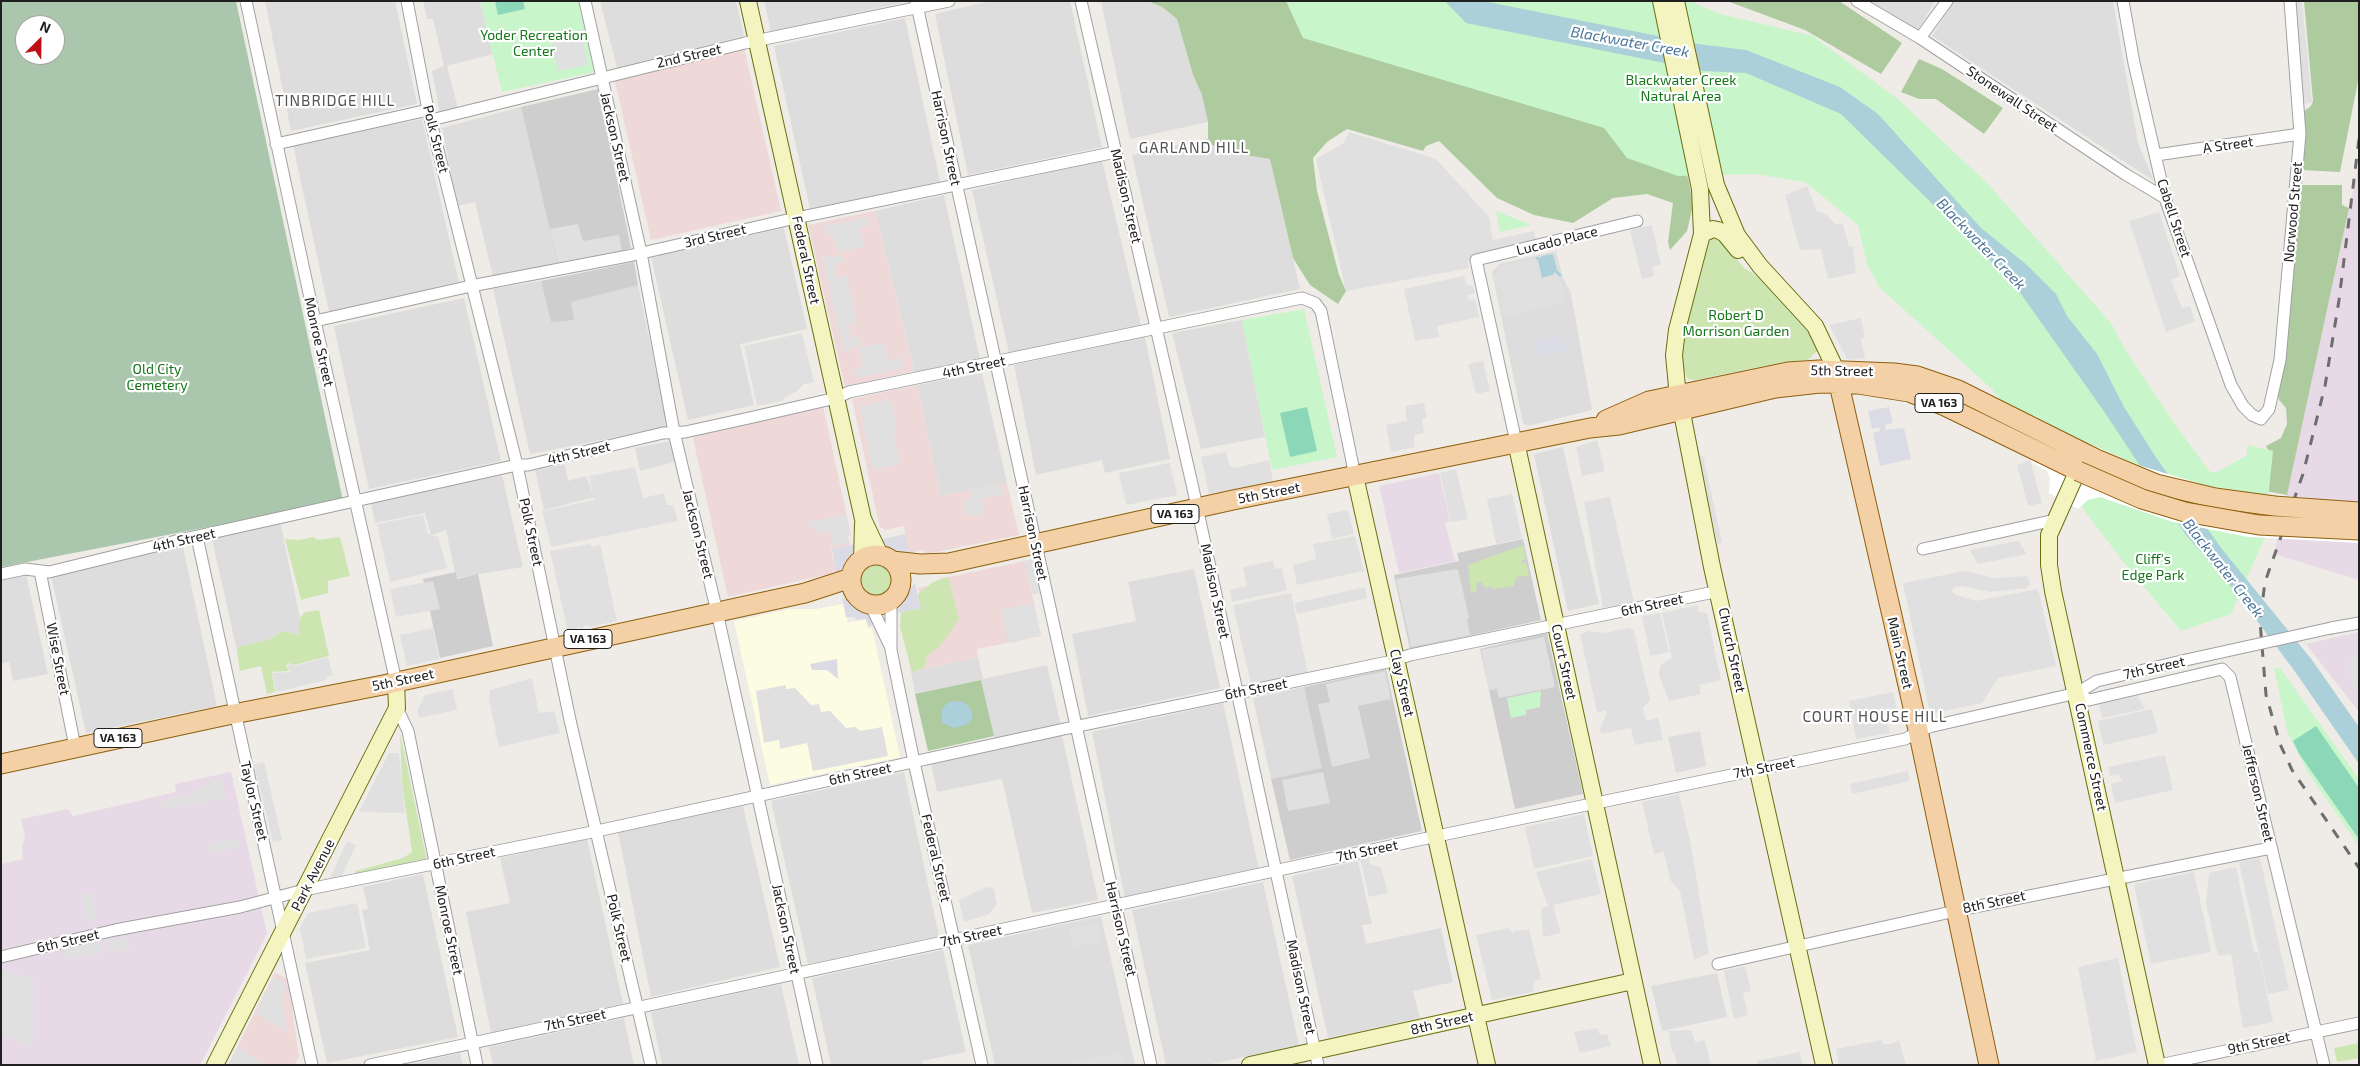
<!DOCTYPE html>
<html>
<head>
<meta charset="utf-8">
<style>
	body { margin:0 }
	#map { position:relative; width:2360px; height:1066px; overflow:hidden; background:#efece7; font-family:"Exo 2",sans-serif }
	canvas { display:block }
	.frame { position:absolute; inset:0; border:2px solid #202020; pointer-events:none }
	.north { position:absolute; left:15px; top:15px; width:50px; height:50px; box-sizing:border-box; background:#fff; border:1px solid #a6a6a6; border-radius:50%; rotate:23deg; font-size:14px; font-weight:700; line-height:20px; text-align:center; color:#202020 }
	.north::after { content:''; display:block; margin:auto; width:18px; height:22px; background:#be1117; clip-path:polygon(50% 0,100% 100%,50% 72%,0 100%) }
</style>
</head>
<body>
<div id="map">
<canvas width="2360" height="1066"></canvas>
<div class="frame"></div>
<div class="north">N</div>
</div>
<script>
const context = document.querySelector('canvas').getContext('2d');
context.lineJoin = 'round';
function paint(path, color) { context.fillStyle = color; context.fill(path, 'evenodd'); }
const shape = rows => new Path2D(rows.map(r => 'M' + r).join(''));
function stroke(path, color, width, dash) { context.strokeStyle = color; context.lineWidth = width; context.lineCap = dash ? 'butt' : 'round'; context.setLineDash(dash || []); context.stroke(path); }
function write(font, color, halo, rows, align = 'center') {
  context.font = font + ' "Exo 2",sans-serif'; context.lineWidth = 4.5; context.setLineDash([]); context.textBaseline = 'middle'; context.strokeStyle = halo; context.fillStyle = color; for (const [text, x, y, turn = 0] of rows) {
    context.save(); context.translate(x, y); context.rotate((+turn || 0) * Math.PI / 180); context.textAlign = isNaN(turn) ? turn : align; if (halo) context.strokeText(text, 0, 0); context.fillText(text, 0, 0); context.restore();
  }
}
paint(shape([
	[265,1,395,1,417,104,291,131],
	[423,1,480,1,493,54,447,66,458,108,440,114,432,71,444,66,433,19,427,19],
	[600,1,736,1,744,36,617,68],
	[764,1,901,1,901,3,771,32],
	[990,1,1070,1,1102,147,968,175,935,14],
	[1101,1,1148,1,1162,7,1177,19,1193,75,1202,95,1208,122,1130,139],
	[1871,1,1935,1,1918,30],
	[1954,1,2113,1,2138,143,2154,181,1932,36],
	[905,18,940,182,810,209,774,46],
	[521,107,558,265,494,281,475,202,457,206,442,128],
	[422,119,459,282,329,312,293,145],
	[1208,138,1212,145,1239,154,1270,159,1300,289,1169,317,1132,155],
	[1102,160,1141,325,1009,353,972,190],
	[944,195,980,359,915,374,875,211],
	[784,228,807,329,740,344,754,405,688,420,651,257],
	[1556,251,1562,275,1571,294,1592,410,1528,426,1523,423,1492,272,1499,264],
	[541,281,551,322,570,302,638,285,668,427,530,454,493,289],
	[464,298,501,461,369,489,334,326],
	[1242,320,1265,437,1201,449,1172,333],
	[1145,337,1170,459,1105,473,1102,460,1036,475,1014,365],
	[982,373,1007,483,941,496,917,385],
	[670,441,675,462,640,471,635,448],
	[1563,447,1599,604,1568,611,1534,454],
	[565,464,568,481,586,476,594,497,544,510,535,470],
	[502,475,523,567,456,578,446,530,431,535,425,513,375,523,371,502],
	[280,521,300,618,298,638,282,631,270,639,239,647,237,651,211,535],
	[182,542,217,706,86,733,51,576],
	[1194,569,1220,688,1088,716,1072,634,1136,621,1128,582],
	[26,574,48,674,13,681,9,662,1,663,1,579],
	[978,657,983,679,1047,665,1061,726,995,741,981,680,915,694,911,672],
	[1304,687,1323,768,1271,779,1253,698],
	[1223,703,1259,869,1125,899,1092,732],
	[1700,731,1706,766,1676,773,1668,737],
	[1062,735,1098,900,1032,913,1002,779,937,792,931,763],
	[904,772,939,936,808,964,771,801],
	[743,806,780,967,651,997,618,832],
	[587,839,623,1004,491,1033,466,912,510,903,500,858],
	[1358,861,1372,924,1362,925,1366,944,1441,928,1453,982,1413,991,1420,1018,1328,1038,1292,876],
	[423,874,458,1037,327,1063,305,963,370,950,362,910,368,909,363,887],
	[1263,882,1299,1045,1207,1065,1166,1065,1132,910],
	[1101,916,1135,1065,995,1065,968,945],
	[943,950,966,1052,922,1061,923,1065,831,1065,812,978],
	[1717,973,1727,1017,1662,1031,1651,986],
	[781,984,799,1065,662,1065,651,1012],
	[624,1018,634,1065,493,1065,489,1047],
	[460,1053,463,1065,407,1065]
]), '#dedddd');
paint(shape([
	[744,48,781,211,651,240,614,77],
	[875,211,914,371,845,387,808,225],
	[917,385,941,496,1007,483,1019,535,926,554,924,550,909,553,904,526,884,530,884,528,880,528,852,399],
	[823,406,851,535,848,536,850,545,831,549,836,570,829,574,728,597,692,434],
	[1025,561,1041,636,977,649,978,657,911,672,902,622,922,609,918,588,940,583,939,579],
	[275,973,288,979,299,1057,294,1065,228,1065]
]), '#eed8d8');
paint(shape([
	[2359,162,2359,580,2274,554],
	[1439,473,1450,521,1445,523,1455,561,1399,573,1379,486],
	[2359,632,2359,712,2306,644],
	[231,772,267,934,200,1065,1,1065,1,864,23,859,22,847,25,836,21,819,68,809,73,816,176,792,175,784]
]), '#e8d9e6');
paint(shape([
	[843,604,848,623,866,619,868,628,872,628,900,757,770,785,734,621,791,609,816,609]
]), '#fcfce3');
paint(shape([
	[598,89,631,248,558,265,521,107],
	[634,262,638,285,571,302,574,320,551,322,541,281],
	[1523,539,1541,620,1410,649,1394,575,1459,561,1457,553],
	[456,572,457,579,478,574,493,646,440,658,423,579],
	[1547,633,1583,794,1515,809,1480,649],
	[1386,669,1422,831,1290,860,1271,779,1322,768,1304,687]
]), '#cecece');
paint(shape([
	[1713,237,1719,237,1744,268,1760,278,1806,326,1820,352,1816,352,1808,360,1784,362,1695,380,1688,379,1685,372,1681,373,1681,347,1691,303,1700,280,1708,243],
	[314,537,317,540,340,537,350,576,328,581,328,593,301,600,285,539,299,540],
	[1523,545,1526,559,1522,560,1523,563,1526,563,1529,576,1516,577,1514,586,1493,589,1492,586,1485,588,1481,582,1477,583,1476,592,1471,593,1468,565],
	'861 580a15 15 0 1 1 30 0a15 15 0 1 1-30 0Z',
	[948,577,959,619,940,646,927,656,924,668,912,672,900,627,901,612,920,608,918,594,933,582],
	[319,610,329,656,294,665,288,663,286,667,290,669,287,671,272,672,275,692,267,694,261,666,240,671,237,651,238,647,270,639,282,631,296,634,298,637,300,618,305,612],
	[400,733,427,861,355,874,356,871,403,858,412,852,402,783],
	[2359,1043,2359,1058,2337,1062,2334,1048]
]), '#cce5b1');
paint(shape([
	[1148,1,1445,1,1662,63,1689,183,1693,205,1687,231,1670,250,1668,242,1673,203,1647,194,1613,198,1573,223,1534,215,1497,198,1439,141,1426,146,1423,151,1347,129,1327,142,1313,158,1317,191,1339,275,1346,291,1338,304,1310,285,1293,258,1270,159,1239,154,1212,145,1208,138,1208,122,1202,95,1193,75,1177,19,1162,7],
	[1727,1,1839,1,1902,43,1881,74,1805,30],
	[2304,1,2359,1,2359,76,2340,172,2301,170,2303,112,2311,106,2313,101],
	[1919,59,1942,69,2003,108,1984,134,1936,99,1919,99,1901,92],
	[2299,185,2342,185,2342,205,2349,208,2287,495,2266,491,2268,450,2266,446,2281,438,2287,424,2286,408,2279,400,2278,393],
	[981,680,994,736,928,751,915,694]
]), '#aecb9f');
paint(shape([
	[1,1,236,1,343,501,1,567],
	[25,25,55,25,55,55,25,55]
]), '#aac6ad');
paint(shape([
	[480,1,578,1,594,72,502,92],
	[1286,1,1690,1,1720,14,1813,36,1899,100,1989,185,2111,323,2126,351,2181,433,2210,472,2217,472,2246,456,2248,445,2273,451,2264,539,2231,614,2181,631,2122,560,1992,389,1879,287,1867,264,1858,225,1805,182,1755,174,1678,176,1627,158,1604,128,1303,38],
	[1496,211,1531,225,1500,232],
	[1304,309,1337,457,1272,470,1242,320],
	[2274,668,2280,668,2359,779,2359,846,2309,774,2293,744,2287,730],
	[1541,691,1540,707,1526,710,1526,715,1511,718,1507,698]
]), '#c8f5ca');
paint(shape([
	[495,1,523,1,525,9,498,15],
	[1307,407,1317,451,1290,457,1280,413],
	[2316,726,2359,788,2359,839,2300,755,2293,741]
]), '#8cd7b8');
paint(shape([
	[2290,1,2302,1,2312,102,2299,104],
	[581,30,588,65,558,71,550,36],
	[1349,132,1436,159,1489,217,1493,240,1534,231,1536,241,1495,251,1468,261,1469,268,1346,291,1316,159,1344,143],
	[1807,186,1817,211,1827,215,1835,224,1843,224,1849,246,1853,247,1856,273,1828,279,1821,249,1800,250,1785,195],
	[2159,212,2180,276,2171,280,2182,308,2190,306,2195,321,2166,332,2129,221],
	[868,217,870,225,859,228,864,247,838,252,832,234,826,235,824,226],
	[578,224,583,241,619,235,622,252,559,266,550,229],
	[1652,225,1661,265,1652,267,1654,276,1642,279,1630,230],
	[822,255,835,257,842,255,844,261,834,264,837,278,847,276,857,322,848,325,851,338,860,337,861,344,844,352],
	[1537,258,1541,278,1560,275,1566,303,1503,316,1498,296,1503,295,1502,288,1496,288,1494,276,1498,274,1498,267],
	[1464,276,1466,284,1473,286,1475,293,1468,295,1469,300,1475,299,1479,317,1437,326,1439,337,1415,341,1404,289],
	[1861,318,1865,338,1861,339,1865,358,1848,360,1829,325],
	[802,333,814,382,804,384,796,392,785,397,782,401,757,406,744,346],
	[884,342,889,360,901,358,903,368,856,378,853,370,863,367,859,348],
	[1483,361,1490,391,1476,394,1468,364],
	[891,399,897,429,893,430,901,464,873,470,860,406],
	[1424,403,1427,418,1422,419,1424,433,1414,435,1414,447,1391,452,1386,425,1407,421,1405,406],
	[1597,440,1605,471,1582,476,1576,447],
	[1226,452,1229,465,1234,468,1269,460,1273,482,1209,494,1201,457],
	[1703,455,1722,542,1718,545,1698,456],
	[2030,460,2042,503,2028,506,2017,465],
	[1170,463,1177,495,1126,505,1119,473],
	[635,467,643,498,664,493,667,505,673,505,678,521,551,547,542,511,594,500,589,476],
	[1456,469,1468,519,1451,522,1440,473],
	[1002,485,1005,494,981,499,984,514,965,516,964,500,972,501,971,489],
	[1512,494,1522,538,1496,544,1487,499],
	[1610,497,1634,602,1603,608,1584,502],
	[1348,510,1354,534,1332,539,1327,514],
	[423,515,428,534,438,537,447,568,390,582,377,524],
	[846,515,850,536,847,537,849,543,833,546,830,530,816,533,815,528,809,529,808,522],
	[1355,536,1364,571,1297,585,1293,565,1316,559,1313,544],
	[2018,541,2027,554,1978,564,1970,550],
	[589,544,594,547,600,544,617,621,589,627,587,625,583,626,583,629,579,627,568,632,550,551],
	[1033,559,1040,593,1033,595,1024,561],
	[1273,561,1275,569,1282,568,1287,590,1232,602,1230,590,1247,586,1243,567],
	[1458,569,1469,618,1467,619,1470,635,1411,647,1396,579],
	[1965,571,1994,578,2027,576,2030,584,2027,588,1990,592,1961,586,1955,587,1951,591,1956,595,1976,601,2038,589,2056,666,1998,678,1982,703,1930,714,1903,583],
	[433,581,440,609,396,617,390,589],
	[1365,587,1367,598,1297,614,1295,603],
	[1291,593,1308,673,1251,684,1233,605],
	[1033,603,1041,635,1011,643,1007,638,1001,610],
	[1697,605,1699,612,1707,613,1721,680,1699,685,1701,694,1669,701,1659,675,1660,666,1666,661,1672,658,1662,613],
	[1660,613,1669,652,1650,656,1642,616],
	[433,628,439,659,407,666,400,635],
	[1629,628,1634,631,1650,700,1643,708,1646,721,1658,718,1663,740,1635,745,1631,728,1601,734,1600,728,1607,713,1606,710,1597,713,1580,634,1588,631,1603,633],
	[1544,637,1555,687,1499,698,1497,689,1489,690,1481,650],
	[2359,654,2359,695,2353,685,2348,663,2352,656],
	[328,657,333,675,327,677,326,680,276,692,273,673,289,672,291,669,288,667,289,664,294,666],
	[1385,671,1391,699,1358,706,1370,758,1332,767,1318,704,1330,702,1326,684],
	[532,678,539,713,554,711,560,733,499,747,489,699,490,690],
	[786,685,786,689,795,688,811,705,819,704,821,712,830,711,846,728,856,727,860,731,882,727,888,756,813,771,807,743,780,749,779,740,764,743,756,691],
	[453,689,457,710,419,718,417,711,425,695],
	[1893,692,1899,720,1888,723,1890,733,1856,739,1849,701],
	[2138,696,2145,709,2102,718,2099,704],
	[2152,709,2158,733,2103,745,2098,721],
	[389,753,399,753,405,813,359,812],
	[2165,755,2173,790,2115,803,2111,784,2122,781,2119,774,2110,776,2108,767],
	[264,762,282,840,273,842,254,764],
	[1908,771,1910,781,1852,794,1850,784],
	[1323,772,1330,803,1288,811,1282,780],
	[222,779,226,798,166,809,159,801,195,794,194,790,206,787,206,782],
	[1679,794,1691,845,1709,953,1694,960,1680,891,1670,880,1664,852,1654,854,1642,802],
	[1584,814,1593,856,1534,869,1525,827],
	[234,839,242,847,214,853,207,845],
	[347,841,356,845,341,878,330,878],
	[1371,857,1369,858,1370,864,1381,867,1388,893,1369,897,1361,862,1358,860],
	[2260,858,2289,990,2268,994,2239,862],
	[1592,859,1601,894,1553,905,1561,933,1543,937,1541,912,1542,908,1548,906,1536,872],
	[2236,867,2254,953,2258,952,2273,1022,2243,1028,2231,954,2218,956,2206,903,2209,873],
	[2194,872,2211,952,2151,964,2134,884],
	[993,887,997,904,989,914,964,922,959,900,984,888],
	[90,892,97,920,88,923,81,894],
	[357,903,366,948,306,959,300,928,308,913],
	[1098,924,1101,941,1072,947,1069,929],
	[1509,928,1513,934,1515,931,1529,929,1541,979,1534,981,1533,992,1492,1000,1476,935],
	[128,938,131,949,109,952,107,941],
	[102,942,104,953,67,959,64,949],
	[2118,958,2137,1052,2096,1061,2078,967],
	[1745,966,1751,991,1743,993,1748,1015,1734,1019,1724,971],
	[1,967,13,973,34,978,33,1044,24,1045,13,1036,1,1036],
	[274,977,287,984,282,994,287,1033,256,1013],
	[1597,1028,1600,1035,1607,1034,1611,1046,1580,1053,1574,1032],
	[1691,1030,1695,1042,1705,1040,1711,1065,1677,1065,1675,1055,1671,1048,1668,1031],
	[1882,1040,1883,1044,1892,1044,1899,1040,1906,1065,1839,1065,1836,1049],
	[238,1047,264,1065,229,1065],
	[1122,1052,1125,1065,1075,1065,1075,1062],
	[1800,1052,1803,1065,1757,1065,1757,1061]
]), '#e0e0e0');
paint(shape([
	[1563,334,1568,351,1538,358,1534,340],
	[1889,407,1893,423,1885,425,1886,430,1904,428,1911,459,1880,466,1873,433,1880,431,1879,427,1872,429,1868,411],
	[905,534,911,559,893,552,880,540],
	[856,544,851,559,837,575,832,549],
	[915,583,921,608,897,613,901,599],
	[842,597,857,604,868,612,875,621,873,625,868,626,866,619,858,620,853,617,846,617],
	[837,659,838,679,827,670,812,670,810,664]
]), '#dbdbe5');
paint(shape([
	[1445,1,1483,1,1698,44,1746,50,1840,87,1878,114,1981,228,2027,265,2056,294,2067,316,2097,354,2124,407,2157,459,2222,549,2312,660,2359,727,2359,764,2296,673,2234,590,2186,535,2103,410,2014,284,1841,114,1746,73,1704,71,1466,23],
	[1553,254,1557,270,1552,275,1542,278,1538,260,1542,256],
	[961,701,970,707,973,718,966,725,953,728,942,722,942,709,948,702]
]), '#abd0d9');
paint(shape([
	[2033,415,2072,436,2138,465,2208,486,2260,494,2359,502,2359,543,2248,537,2173,522,2100,497,2088,500,2078,509,2049,493,2050,478,2047,471,2031,462]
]), '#fff');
stroke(shape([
	[1537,258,1539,259],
	[1556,271,1560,275]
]), '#abd0d9', 3);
const street = shape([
	[246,1,315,321,396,682],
	[407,1,428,110,517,465,570,720,651,1065],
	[585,1,641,253,674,432,717,612,817,1065],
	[916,1,1151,1065],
	[1081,1,1192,484,1318,1065],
	[1857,1,1920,38,2125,174,2165,198],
	[2123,1,2134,63,2165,198,2231,385,2243,406,2252,415,2261,419,2269,409,2280,360,2300,134,2290,1],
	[1920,38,1947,1],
	[431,120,745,43,949,1],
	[276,144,428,110],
	[2156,155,2300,134],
	[315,321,471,286,633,255,796,218,1116,152],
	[1516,442,1476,260,1637,221],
	[197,537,312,1065],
	[1923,549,2055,520],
	[40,571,75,747],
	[1,574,25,569,49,572,184,539,517,465,528,465,663,433,685,432,749,418,836,398,849,392,1302,298,1315,303,1321,311,1355,476],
	[891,601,891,650,914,762,982,1065],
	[870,604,890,646],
	[2331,628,2359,623],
	[2077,693,2089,700,2222,669,2230,677,2324,1065],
	[397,708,408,731,477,1065],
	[1,957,115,930,240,907,304,890,597,831,1064,729,1388,662,1410,655,1719,591],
	[1718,964,1969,908,2271,848],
	[370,1065,1437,836,1905,739,1929,727,2077,693,2097,681,2186,660],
	[2159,1065,2359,1023]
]);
const secondary = shape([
	[748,1,863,519,880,555],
	[1661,1,1700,189,1702,234,1677,330,1674,355,1677,387,1712,567,1824,1065],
	[1676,1,1716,185,1737,235,1760,266,1815,326,1836,370],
	[1702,234,1713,229,1718,230,1725,234,1738,250],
	[1516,442,1652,1065],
	[2082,461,2049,535,2049,565,2053,591,2157,1065],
	[1355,476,1487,1065],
	[862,560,863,524],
	[215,1065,397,708,396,682],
	[1250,1065,1633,981]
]);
const primary = shape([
	[1836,371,1915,716,1989,1065],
	[1606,420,1649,401,1788,372,1819,370,1894,373,1917,376,1958,390,2096,459,2156,484,2215,498,2274,506],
	'851 580a25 25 0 1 1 50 0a25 25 0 1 1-50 0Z',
	[892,561,920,564,949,563,1233,500,1590,428,1619,425,1775,388,1820,383,1858,384,1909,392,1945,406,2078,471],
	[1,764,223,716,383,685,727,610,805,593,851,578]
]);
stroke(street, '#a1a1a1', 13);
stroke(secondary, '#686f0f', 18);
stroke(primary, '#8e5f0d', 21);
stroke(street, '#fff', 11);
stroke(secondary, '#f4f4c0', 16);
stroke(primary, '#f4d0a7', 19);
stroke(shape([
	[2359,139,2339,300,2325,386,2303,474,2265,582,2260,621,2266,695,2280,744,2292,770,2359,868]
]), '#6e6e6e', 3, [10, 10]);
const streetBridge = shape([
	[2186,660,2331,628]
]);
const primaryBridge = shape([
	[2078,471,2142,499,2185,512,2259,525,2359,530],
	[2274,506,2359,512]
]);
stroke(streetBridge, '#a1a1a1', 13, []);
stroke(primaryBridge, '#8e5f0d', 21, []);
stroke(streetBridge, '#fff', 11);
stroke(primaryBridge, '#f4d0a7', 19);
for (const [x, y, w] of [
	[1939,403,48],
	[1175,514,48],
	[588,639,48],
	[118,738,48]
]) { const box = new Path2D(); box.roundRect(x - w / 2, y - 9.5, w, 19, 4); context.fillStyle = '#fff'; context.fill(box); stroke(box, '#202020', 1); }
write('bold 12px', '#202020', null, [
	["VA 163",1939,403],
	["VA 163",1175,514],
	["VA 163",588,639],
	["VA 163",118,738]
]);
write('14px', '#15761a', '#fff', [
	["Yoder Recreation",534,35],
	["Center",534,51],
	["Blackwater Creek",1681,80],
	["Natural Area",1681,96],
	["Robert D",1736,315],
	["Morrison Garden",1736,331],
	["Old City",157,369],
	["Cemetery",157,385],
	["Cliff's",2153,559],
	["Edge Park",2153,575]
]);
write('14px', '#202020', '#fff', [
	["2nd Street",689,56,-13],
	["Stonewall Street",2012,99,34],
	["Jackson Street",615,137,77],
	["Harrison Street",946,138,78],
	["Polk Street",436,139,76],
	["A Street",2228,145,-8],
	["Madison Street",1126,196,77],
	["Norwood Street",2293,212,-85],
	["Cabell Street",2174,218,72],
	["3rd Street",715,236,-13],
	["Lucado Place",1557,241,-14],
	["Federal Street",806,260,78],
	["Monroe Street",319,342,77],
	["4th Street",974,367,-12],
	["5th Street",1842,371,1],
	["4th Street",579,453,-13],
	["5th Street",1269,493,-11],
	["Polk Street",531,532,78],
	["Harrison Street",1033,533,78],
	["Jackson Street",698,534,76],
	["4th Street",184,540,-13],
	["Madison Street",1215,591,78],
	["6th Street",1652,605,-12],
	["Church Street",1732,650,78],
	["Main Street",1900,653,77],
	["Wise Street",58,659,79],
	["Court Street",1564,662,78],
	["7th Street",2154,668,-13],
	["5th Street",403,680,-12],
	["Clay Street",1402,683,77],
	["6th Street",1256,689,-11],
	["Commerce Street",2091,757,78],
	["7th Street",1764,768,-11],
	["6th Street",860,774,-12],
	["Jefferson Street",2258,793,77],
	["Taylor Street",254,801,77],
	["7th Street",1367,851,-12],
	["6th Street",464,858,-12],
	["Federal Street",936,858,77],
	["Park Avenue",313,875,-63],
	["8th Street",1994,902,-12],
	["Polk Street",619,928,77],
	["Jackson Street",786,929,78],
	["Harrison Street",1121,929,77],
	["Monroe Street",449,930,78],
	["7th Street",971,936,-12],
	["6th Street",68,941,-13],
	["Madison Street",1301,987,78],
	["7th Street",575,1020,-12],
	["8th Street",1442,1023,-13],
	["9th Street",2259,1043,-12]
]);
write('italic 15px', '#4d7699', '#fff', [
	["Blackwater Creek",1630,42,10],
	["Blackwater Creek",1981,244,46],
	["Blackwater Creek",2223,568,52]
]);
context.letterSpacing = '1px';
write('15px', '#535353', '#fff', [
	["TINBRIDGE HILL",335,101],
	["GARLAND HILL",1194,148],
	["COURT HOUSE HILL",1875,717]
]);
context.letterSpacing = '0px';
</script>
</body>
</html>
